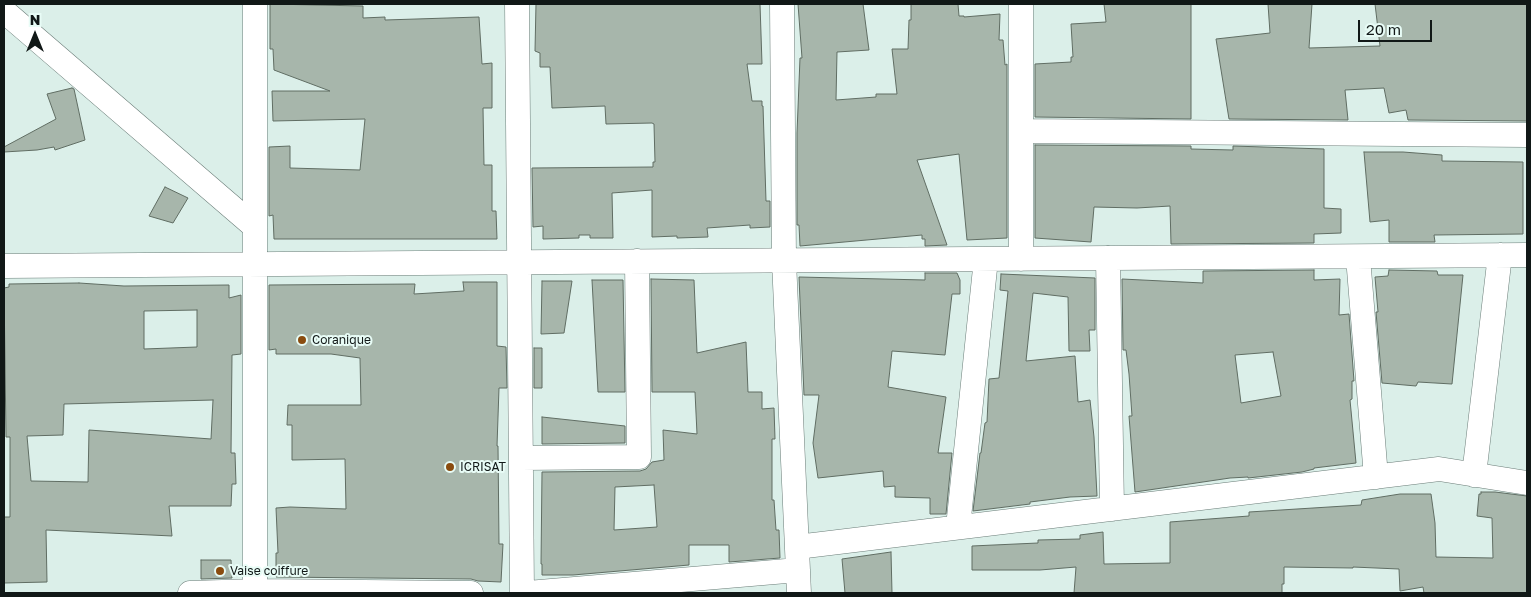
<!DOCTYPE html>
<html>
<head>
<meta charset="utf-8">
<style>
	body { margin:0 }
	#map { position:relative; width:1531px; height:597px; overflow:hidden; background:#dbefe9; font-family:"Golos Text",sans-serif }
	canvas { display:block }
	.frame { position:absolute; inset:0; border:5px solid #111817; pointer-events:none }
	.north { position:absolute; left:10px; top:10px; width:50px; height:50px; -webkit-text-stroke:4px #e8fcf6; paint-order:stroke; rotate:0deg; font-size:14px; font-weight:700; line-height:20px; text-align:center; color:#111817 }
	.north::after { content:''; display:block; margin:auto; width:18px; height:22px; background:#111817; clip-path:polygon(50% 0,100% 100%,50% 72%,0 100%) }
	.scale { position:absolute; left:1358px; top:20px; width:74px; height:22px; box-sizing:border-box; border:2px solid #111817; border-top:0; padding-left:6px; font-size:15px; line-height:18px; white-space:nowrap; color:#111817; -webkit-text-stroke:4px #e8fcf6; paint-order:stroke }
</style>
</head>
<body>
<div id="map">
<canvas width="1531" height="597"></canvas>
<div class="frame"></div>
<div class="north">N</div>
<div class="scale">20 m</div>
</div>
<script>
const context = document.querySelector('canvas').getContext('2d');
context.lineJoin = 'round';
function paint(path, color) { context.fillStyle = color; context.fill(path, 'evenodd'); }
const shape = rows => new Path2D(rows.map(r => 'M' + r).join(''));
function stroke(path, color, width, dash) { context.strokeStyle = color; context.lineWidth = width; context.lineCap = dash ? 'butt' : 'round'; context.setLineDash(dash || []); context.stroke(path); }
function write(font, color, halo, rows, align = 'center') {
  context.font = font + ' "Golos Text",sans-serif'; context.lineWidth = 4; context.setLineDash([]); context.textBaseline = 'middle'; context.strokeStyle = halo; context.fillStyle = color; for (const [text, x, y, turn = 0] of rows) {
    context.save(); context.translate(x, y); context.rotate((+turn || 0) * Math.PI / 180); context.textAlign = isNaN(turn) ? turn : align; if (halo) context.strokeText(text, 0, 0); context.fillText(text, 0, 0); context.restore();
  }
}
const building = shape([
	[270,4,363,6,363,18,385,17,385,20,479,17,482,64,492,63,492,108,483,108,484,165,492,165,492,211,496,211,497,239,274,239,273,215,269,216,269,147,290,146,290,168,360,170,365,119,273,121,272,91,330,91,274,70,273,49,270,49,270,4],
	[536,4,760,4,762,64,747,64,752,101,762,101,762,106,763,106,766,201,770,201,770,227,750,228,750,225,707,228,708,237,677,238,677,236,652,237,652,190,612,193,613,238,590,238,590,235,579,235,579,238,543,239,543,226,533,227,532,168,653,167,653,162,655,162,654,124,652,123,606,124,605,106,552,108,550,67,540,67,540,53,535,51,536,4],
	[798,4,863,4,869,50,837,52,836,100,876,97,876,94,897,94,892,49,908,49,909,20,911,20,911,4,958,4,959,16,964,16,964,17,1000,14,999,40,1003,40,1005,65,1007,64,1007,238,967,240,959,154,917,160,947,245,925,246,925,239,922,239,922,235,800,246,799,225,797,225,797,133,800,58,802,58,798,4],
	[1104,4,1191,4,1191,119,1035,117,1035,64,1071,62,1071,57,1073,57,1071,24,1106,22,1104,4],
	[1268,4,1312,4,1309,48,1380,46,1375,4,1527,4,1527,121,1408,120,1406,110,1389,113,1384,88,1345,90,1348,120,1229,119,1216,39,1270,33,1268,4],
	[72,88,74,89,85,140,55,150,54,147,37,150,4,152,4,147,56,119,47,94,72,88],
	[1035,145,1191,146,1191,149,1233,150,1233,146,1324,149,1324,208,1341,209,1341,233,1314,234,1314,243,1171,244,1170,206,1137,208,1094,207,1091,242,1035,238,1035,145],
	[1364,152,1403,152,1442,155,1442,161,1523,162,1523,234,1434,235,1435,242,1389,242,1389,220,1370,222,1364,152],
	[165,187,188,198,173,223,149,216,165,187],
	[1314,270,1314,280,1340,279,1339,315,1349,314,1354,381,1352,381,1352,399,1350,400,1356,463,1314,468,1314,469,1302,472,1248,478,1248,477,1230,478,1135,492,1129,416,1132,416,1129,374,1126,350,1123,350,1123,348,1122,279,1203,283,1203,271,1314,270],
	[1273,352,1281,396,1241,403,1235,355,1273,352],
	[1389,270,1437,271,1438,275,1463,275,1452,384,1418,382,1416,386,1382,383,1376,312,1378,312,1375,277,1388,276,1389,270],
	[925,273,957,273,960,280,960,294,952,294,945,355,892,351,888,387,946,397,938,453,952,453,946,514,930,514,930,498,895,497,895,486,884,487,883,471,818,478,813,443,819,395,804,395,799,277,925,280,925,273],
	[1001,274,1095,278,1095,330,1089,330,1090,351,1069,351,1068,297,1033,293,1026,361,1075,356,1078,402,1090,400,1094,437,1097,496,1070,497,1030,502,1030,504,973,511,980,453,981,453,985,423,987,422,989,379,999,378,1008,291,1000,290,1001,274],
	[651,279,694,280,697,353,746,342,748,392,762,392,762,409,774,408,775,439,772,439,772,500,774,500,776,530,779,530,780,558,729,562,729,545,689,545,689,565,573,575,542,575,542,564,541,564,542,472,640,471,646,469,652,462,664,460,663,430,697,434,695,392,652,392,651,279],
	[654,485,657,527,614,530,615,487,654,485],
	[592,280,623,280,625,392,598,392,592,280],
	[542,281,572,281,564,333,541,334,542,281],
	[463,282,497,282,497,346,506,347,507,388,499,388,497,446,498,446,499,544,503,544,501,582,478,581,471,579,276,577,276,553,278,553,276,508,290,507,346,509,345,459,292,460,292,425,287,425,288,405,361,405,360,358,331,354,276,354,276,349,269,350,269,285,415,284,414,294,464,291,463,282],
	[79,283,124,286,229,285,229,298,241,295,241,354,232,355,231,453,235,453,236,484,232,484,231,506,169,506,172,536,46,530,47,582,4,583,4,517,10,517,10,437,6,437,4,288,9,287,9,284,79,283],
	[197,310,197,347,144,349,144,311,197,310],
	[213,400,211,439,89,430,88,482,31,481,27,436,63,435,64,404,213,400],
	[534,348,542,348,542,388,534,388,534,348],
	[542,417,625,426,625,443,542,444,542,417],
	[1481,492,1495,492,1527,496,1527,593,1424,593,1423,587,1400,591,1399,569,1353,567,1353,568,1284,567,1284,584,1282,584,1282,593,1074,593,1076,567,1040,570,972,570,972,546,1038,543,1038,540,1080,539,1080,535,1103,532,1104,564,1170,563,1170,522,1249,516,1249,512,1361,505,1362,500,1400,494,1431,494,1435,523,1436,557,1493,558,1492,518,1477,516,1479,494,1481,494,1481,492],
	[891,552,892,593,845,593,842,559,891,552],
	[201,560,231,560,232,578,201,579,201,560]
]);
paint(building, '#a7b6ab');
stroke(building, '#606d63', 1);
const minor = shape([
	[255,4,255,593],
	[517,4,522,593],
	[782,4,784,261,799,593],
	[4,11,255,227],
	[1021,131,1527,135],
	[1358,257,1376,477],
	[1108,258,1112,509],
	[1021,259,1021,4],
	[4,266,1527,255],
	[521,458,639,457,637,261],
	[1474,475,1500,255],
	[958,527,986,259],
	[797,547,1439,469,1527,483],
	[190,593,255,591,471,593],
	[528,593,798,570]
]);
stroke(minor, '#6b7d78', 25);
stroke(minor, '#fff', 24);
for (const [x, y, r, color] of [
	[302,340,5,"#8a4c0f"],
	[450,467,5,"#8a4c0f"],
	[220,571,5,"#8a4c0f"]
]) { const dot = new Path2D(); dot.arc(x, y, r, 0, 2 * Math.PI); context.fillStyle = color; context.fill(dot); stroke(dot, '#e8fcf6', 2); }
write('12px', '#111817', '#e8fcf6', [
	["Coranique",312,340],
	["ICRISAT",460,467],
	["Vaise coiffure",230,571]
], 'left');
</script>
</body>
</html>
